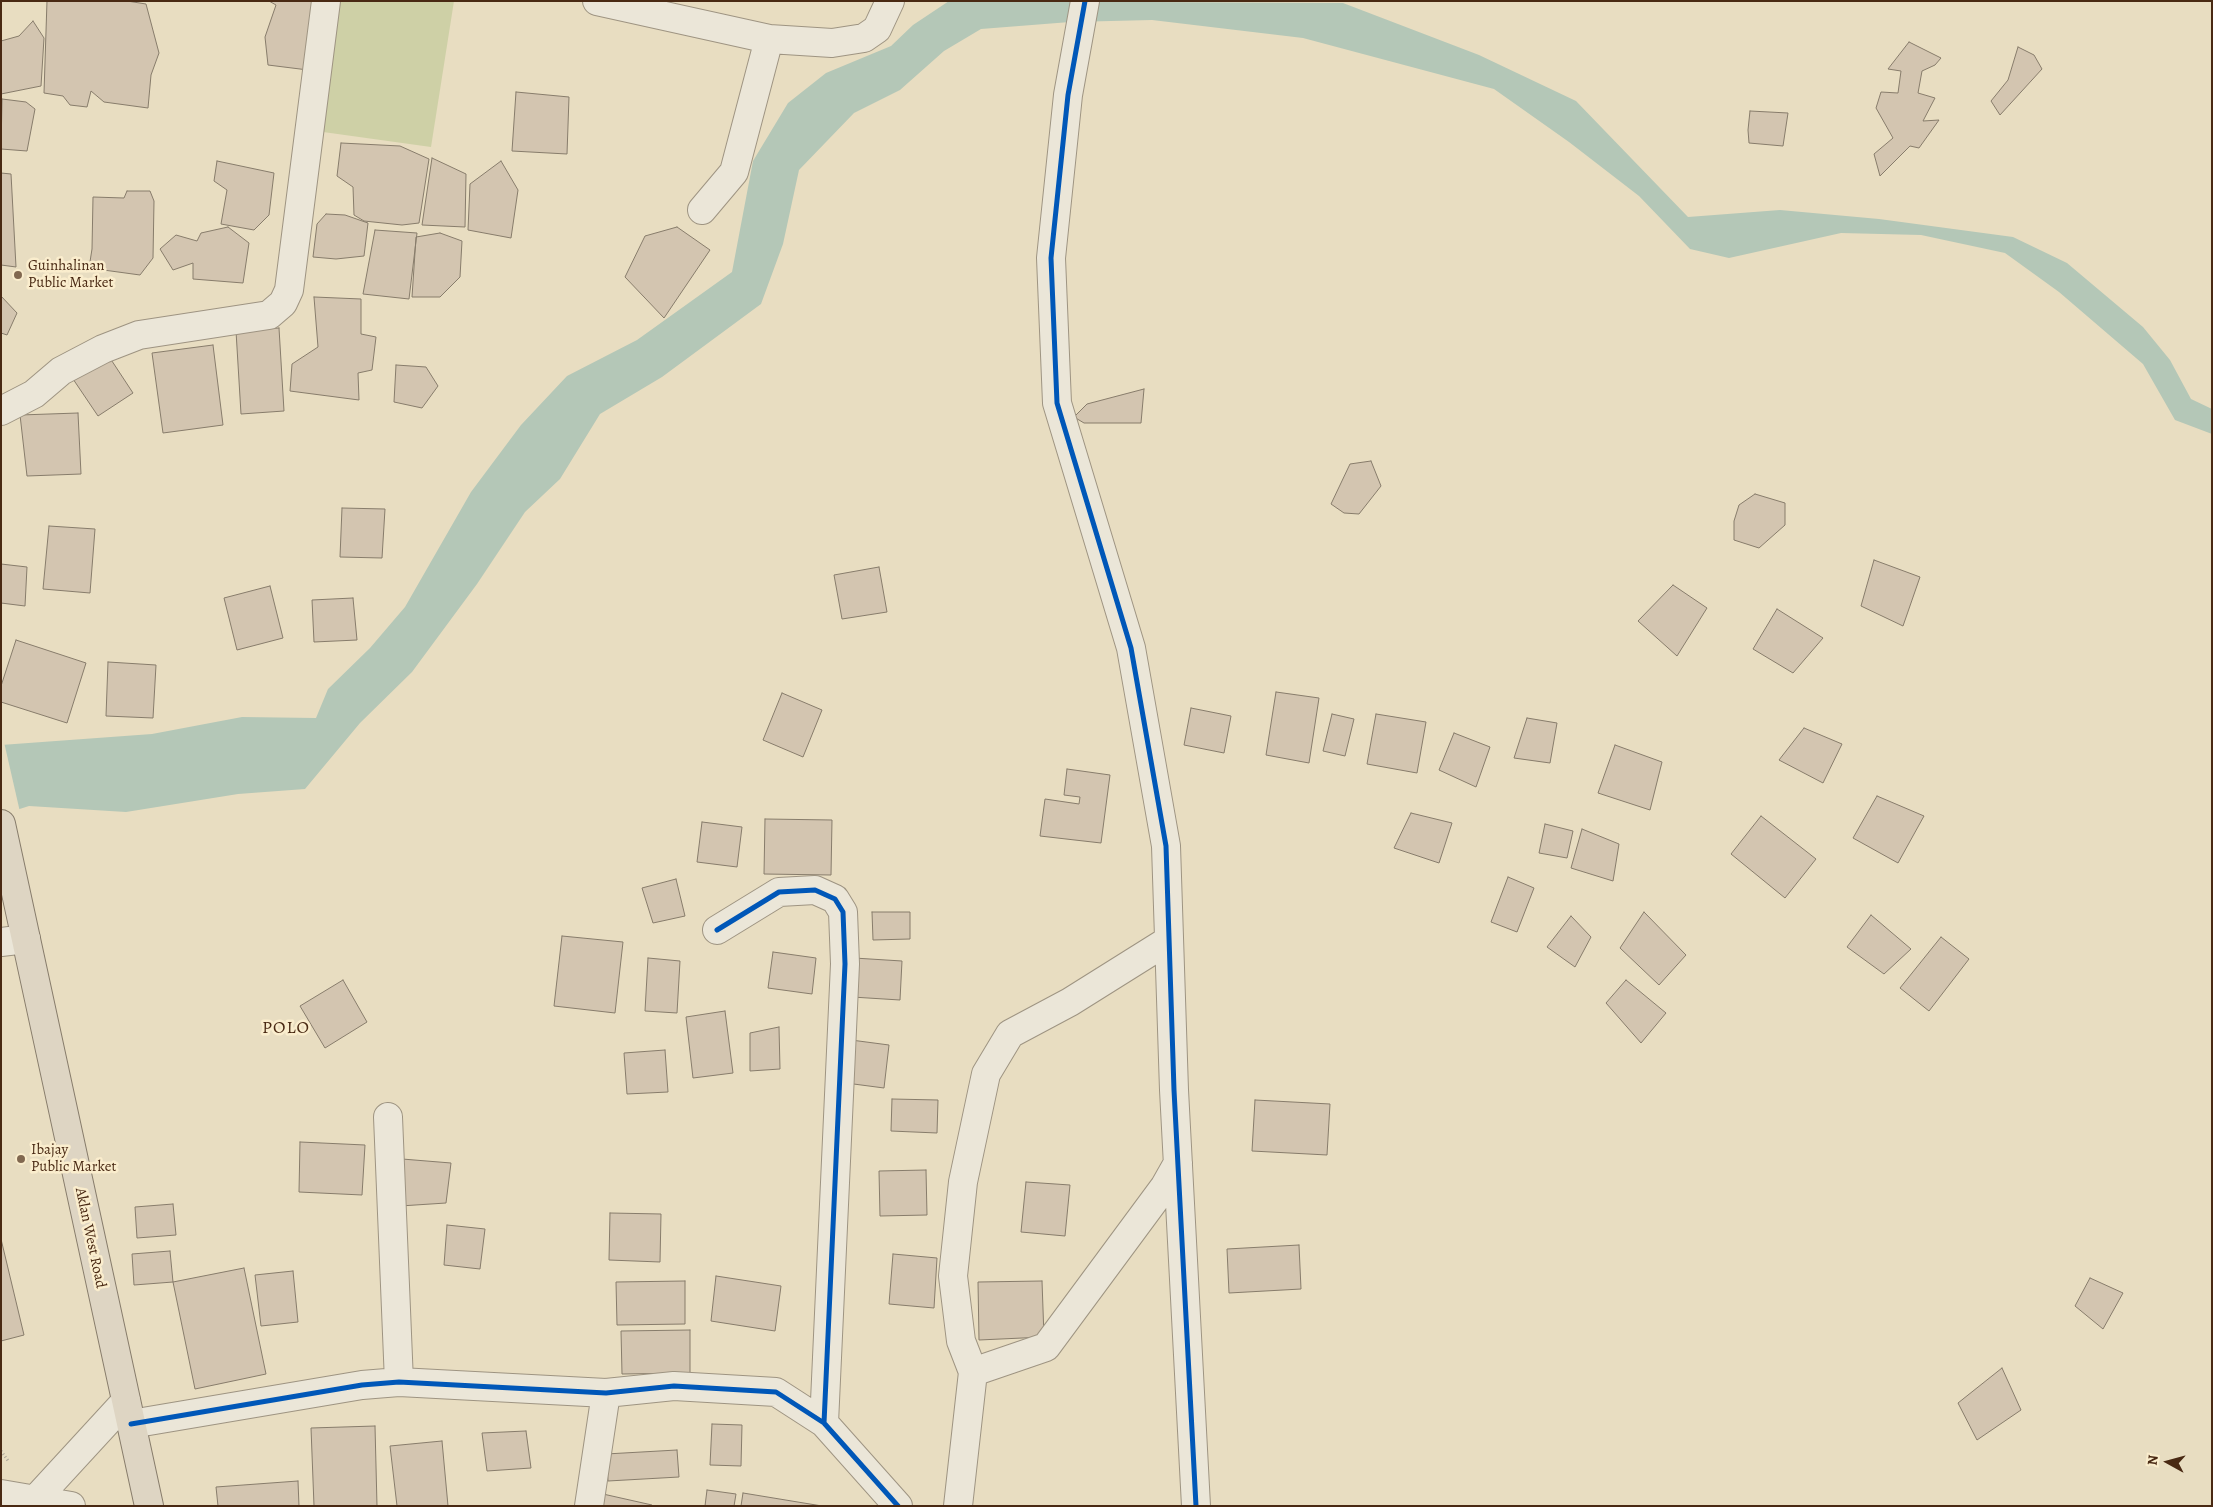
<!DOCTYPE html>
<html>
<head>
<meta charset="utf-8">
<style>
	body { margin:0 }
	#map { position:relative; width:2213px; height:1507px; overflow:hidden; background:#e8ddc1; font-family:Alegreya,serif }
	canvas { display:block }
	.frame { position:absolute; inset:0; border:2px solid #492913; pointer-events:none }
	.north { position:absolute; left:2143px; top:1437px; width:50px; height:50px; -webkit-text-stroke:4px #faedcd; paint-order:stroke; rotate:277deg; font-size:14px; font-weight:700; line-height:20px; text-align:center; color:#492913 }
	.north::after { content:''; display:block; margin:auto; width:18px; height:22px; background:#492913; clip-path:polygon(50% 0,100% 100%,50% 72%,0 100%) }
</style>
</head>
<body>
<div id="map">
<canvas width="2213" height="1507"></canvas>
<div class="frame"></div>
<div class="north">N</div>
</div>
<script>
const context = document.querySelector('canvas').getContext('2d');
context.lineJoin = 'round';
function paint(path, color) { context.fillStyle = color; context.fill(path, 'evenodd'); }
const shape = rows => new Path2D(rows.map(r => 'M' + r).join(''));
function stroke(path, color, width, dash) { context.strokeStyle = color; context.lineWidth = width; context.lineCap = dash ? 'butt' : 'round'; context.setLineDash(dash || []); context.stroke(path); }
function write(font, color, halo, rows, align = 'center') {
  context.font = font + ' Alegreya,serif'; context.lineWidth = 5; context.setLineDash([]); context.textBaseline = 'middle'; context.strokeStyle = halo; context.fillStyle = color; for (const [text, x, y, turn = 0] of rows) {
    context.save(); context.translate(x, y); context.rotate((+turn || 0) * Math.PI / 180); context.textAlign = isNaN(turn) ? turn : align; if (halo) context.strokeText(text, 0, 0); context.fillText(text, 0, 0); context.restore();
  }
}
paint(shape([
	[335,1,454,1,431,147,316,131]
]), '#ced0a6');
paint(shape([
	[949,1,1343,3,1479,55,1576,101,1688,217,1780,210,1879,219,2013,237,2067,263,2143,327,2170,360,2191,399,2212,409,2212,434,2175,420,2143,364,2059,292,2005,253,1921,235,1841,233,1729,258,1690,249,1639,196,1569,142,1494,89,1303,38,1152,20,1070,22,981,29,944,51,900,90,854,113,799,170,783,244,761,304,662,377,600,414,560,479,525,512,477,584,412,672,360,723,305,789,238,794,126,812,29,806,1,815,1,745,152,734,242,717,316,718,328,689,370,648,405,607,471,492,521,425,567,376,637,340,732,272,753,161,788,103,826,73,891,46,913,25]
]), '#b4c7b7');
paint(shape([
	[4,742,20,812,1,818,1,743]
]), '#e8ddc1');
const building = shape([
	[47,1,127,1,146,4,159,53,151,75,148,108,104,102,91,91,87,107,70,105,63,96,44,93,47,1],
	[269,1,318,1,308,70,268,65,265,37,276,5,269,1],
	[33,21,44,38,41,86,1,94,1,41,19,36,33,21],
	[1909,42,1941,58,1935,65,1922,71,1918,93,1935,98,1923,121,1939,120,1919,148,1910,146,1880,176,1874,154,1893,138,1876,108,1881,92,1898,93,1901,71,1888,69,1909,42],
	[2018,47,2034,55,2042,69,2000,115,1991,101,2008,80,2018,47],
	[516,92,569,97,567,154,512,151,516,92],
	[2,99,26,102,35,109,27,151,1,149,2,99],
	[1750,111,1788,113,1783,146,1749,143,1748,130,1750,111],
	[341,143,400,146,429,159,419,223,402,225,364,221,354,215,353,187,337,176,341,143],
	[432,158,466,174,465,227,422,225,432,158],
	[217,161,274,173,269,215,254,230,221,224,227,190,214,181,217,161],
	[501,161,518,190,511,238,468,230,470,184,501,161],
	[1,173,11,174,16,267,1,265,1,173],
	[127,191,150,191,154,201,153,258,140,275,89,268,92,249,93,197,124,198,127,191],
	[326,214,345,215,368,223,364,256,336,259,313,257,317,224,326,214],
	[228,227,249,243,243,283,193,279,193,263,173,270,160,249,176,235,197,241,201,233,228,227],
	[677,227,710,250,664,318,625,277,645,236,677,227],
	[375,230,417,233,409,299,363,294,375,230],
	[440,233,462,241,460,277,440,297,412,297,416,237,440,233],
	[1,296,17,313,7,335,1,333,1,296],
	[314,297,361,299,361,334,376,337,372,370,358,373,359,400,290,391,292,364,318,347,314,297],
	[279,328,284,411,241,414,236,331,279,328],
	[213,345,223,425,163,433,152,353,213,345],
	[108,355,133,393,98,416,73,379,108,355],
	[396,365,426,367,438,386,422,408,394,402,396,365],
	[1144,389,1141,423,1084,423,1074,417,1087,404,1144,389],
	[78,413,81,474,27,476,20,415,78,413],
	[1371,461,1381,486,1359,514,1344,513,1331,504,1350,464,1371,461],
	[1755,494,1785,503,1785,525,1759,548,1734,540,1734,521,1739,505,1755,494],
	[342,508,385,509,382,558,340,557,342,508],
	[49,526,95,529,90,593,43,589,49,526],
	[1874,560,1920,577,1903,626,1861,606,1874,560],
	[1,564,27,567,25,606,1,603,1,564],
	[879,567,887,612,842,619,834,575,879,567],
	[1673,585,1707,608,1677,656,1638,621,1673,585],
	[270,586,283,638,237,650,224,598,270,586],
	[353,598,357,640,314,642,312,600,353,598],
	[1777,609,1823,638,1793,673,1753,649,1777,609],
	[16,640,86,663,67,723,1,702,1,686,16,640],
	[108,662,156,665,153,718,106,716,108,662],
	[1276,692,1319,698,1309,763,1266,755,1276,692],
	[782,693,822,710,803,757,763,740,782,693],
	[1191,708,1231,716,1224,753,1184,745,1191,708],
	[1332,714,1354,719,1345,756,1323,751,1332,714],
	[1376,714,1426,722,1417,773,1367,764,1376,714],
	[1527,718,1557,723,1550,763,1514,758,1527,718],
	[1804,728,1842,744,1823,783,1779,760,1804,728],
	[1454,733,1490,747,1476,787,1439,770,1454,733],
	[1615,745,1662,762,1650,810,1598,793,1615,745],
	[1067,769,1110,775,1101,843,1040,836,1045,799,1079,804,1080,797,1064,795,1067,769],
	[1877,796,1924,816,1898,863,1853,838,1877,796],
	[1411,813,1452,823,1439,863,1394,848,1411,813],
	[1761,816,1816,859,1785,898,1731,854,1761,816],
	[765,819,832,820,831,875,764,874,765,819],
	[702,822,742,827,737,867,697,862,702,822],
	[1545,824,1573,831,1567,858,1539,853,1545,824],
	[1582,829,1619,844,1613,881,1571,868,1582,829],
	[1508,877,1534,888,1517,932,1491,922,1508,877],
	[676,879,685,916,653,923,642,888,676,879],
	[872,912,910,912,910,939,873,940,872,912],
	[1644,912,1686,955,1659,985,1620,948,1644,912],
	[1871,915,1911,949,1884,974,1847,947,1871,915],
	[1571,916,1591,937,1575,967,1547,947,1571,916],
	[562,936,623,942,615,1013,554,1006,562,936],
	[1941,937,1969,959,1929,1011,1900,988,1941,937],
	[773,952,816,958,812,994,768,988,773,952],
	[648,958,680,961,677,1013,645,1011,648,958],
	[854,958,902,961,900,1000,852,997,854,958],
	[343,980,367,1022,325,1048,300,1006,343,980],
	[1626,980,1666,1013,1641,1043,1606,1003,1626,980],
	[725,1011,733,1073,693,1078,686,1017,725,1011],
	[779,1027,780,1069,750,1071,750,1033,779,1027],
	[851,1040,889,1045,884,1088,846,1083,851,1040],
	[665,1050,668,1092,627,1094,624,1053,665,1050],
	[892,1099,938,1100,937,1133,891,1131,892,1099],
	[1255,1100,1330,1104,1327,1155,1252,1151,1255,1100],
	[300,1142,365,1145,362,1195,299,1192,300,1142],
	[402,1159,451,1163,446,1203,400,1206,402,1159],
	[926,1170,927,1215,880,1216,879,1171,926,1170],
	[1026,1182,1070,1185,1065,1236,1021,1232,1026,1182],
	[173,1204,176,1235,137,1238,135,1207,173,1204],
	[610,1213,661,1214,660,1262,609,1260,610,1213],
	[447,1225,485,1229,480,1269,444,1265,447,1225],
	[1,1239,24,1335,1,1341,1,1239],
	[1299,1245,1301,1289,1229,1293,1227,1249,1299,1245],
	[170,1251,173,1282,134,1285,132,1254,170,1251],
	[893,1254,937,1258,934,1308,889,1304,893,1254],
	[244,1268,266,1374,195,1389,173,1282,244,1268],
	[293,1271,298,1322,261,1326,255,1275,293,1271],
	[716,1276,781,1286,775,1331,711,1321,716,1276],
	[2090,1278,2123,1293,2103,1329,2075,1306,2090,1278],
	[685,1281,685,1324,617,1325,616,1282,685,1281],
	[1042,1281,1044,1337,979,1340,978,1282,1042,1281],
	[690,1330,690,1373,622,1374,621,1331,690,1330],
	[2002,1368,2021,1410,1977,1440,1958,1403,2002,1368],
	[712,1424,742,1425,741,1466,710,1465,712,1424],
	[375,1426,377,1506,314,1506,311,1428,375,1426],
	[526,1431,531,1468,487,1471,482,1433,526,1431],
	[442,1441,448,1506,397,1506,390,1446,442,1441],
	[677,1450,679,1477,608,1481,606,1454,677,1450],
	[298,1481,299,1506,218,1506,216,1487,298,1481],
	[707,1490,736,1494,734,1506,705,1506,707,1490],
	[743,1493,822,1506,741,1506,743,1493],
	[603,1494,652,1505,652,1506,601,1506,603,1494]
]);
paint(building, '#d3c5b0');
stroke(building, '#877c6b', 1);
const minor = shape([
	[597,1,769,39,832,43,864,38,877,29,890,1],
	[1085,1,1068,95,1051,258,1057,403,1131,648,1166,846,1174,1090,1196,1506],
	[702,210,734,172,769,39],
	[1,411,34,394,61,371,103,349,139,335,269,315,283,303,289,290,326,1],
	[717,930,779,892,815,890,835,899,843,912,845,964,824,1423],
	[1,942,26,939],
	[388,1117,399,1382],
	[973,1372,1046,1347,1165,1186,1178,1163],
	[131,1424,362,1385,399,1382,606,1393,674,1386,776,1392,824,1423,898,1506],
	[1,1494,71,1506],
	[33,1506,35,1500,126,1401],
	[589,1506,606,1393],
	[958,1506,973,1372,961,1341,953,1276,963,1182,986,1074,1010,1034,1070,1002,1169,940]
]);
const major = shape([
	[1,824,149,1506]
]);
stroke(minor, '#9e9482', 30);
stroke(major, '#877c6b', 30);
stroke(shape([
	[1,1451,9,1462]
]), '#ada69a', 3, [1, 2.5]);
stroke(minor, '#ebe6d8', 28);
stroke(major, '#ded5c3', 28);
stroke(shape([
	[1085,1,1068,95,1051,258,1057,403,1131,648,1166,846,1174,1090,1196,1506],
	[717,930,779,892,815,890,835,899,843,912,845,964,824,1423],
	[131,1424,362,1385,399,1382,606,1393,674,1386,776,1392,824,1423,898,1506]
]), '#0057b8', 5);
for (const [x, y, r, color] of [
	[18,275,5,"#816850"],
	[21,1159,5,"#816850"]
]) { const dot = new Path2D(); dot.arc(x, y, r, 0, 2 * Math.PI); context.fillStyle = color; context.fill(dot); stroke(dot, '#faedcd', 2); }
write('15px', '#492913', '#faedcd', [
	["Guinhalinan",28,266],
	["Public Market",28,283],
	["Ibajay",31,1150],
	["Public Market",31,1167]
], 'left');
write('15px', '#492913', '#faedcd', [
	["Aklan West Road",90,1238,78]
]);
context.letterSpacing = '1px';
write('18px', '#492913', '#faedcd', [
	["POLO",286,1029]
]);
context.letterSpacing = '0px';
</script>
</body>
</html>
